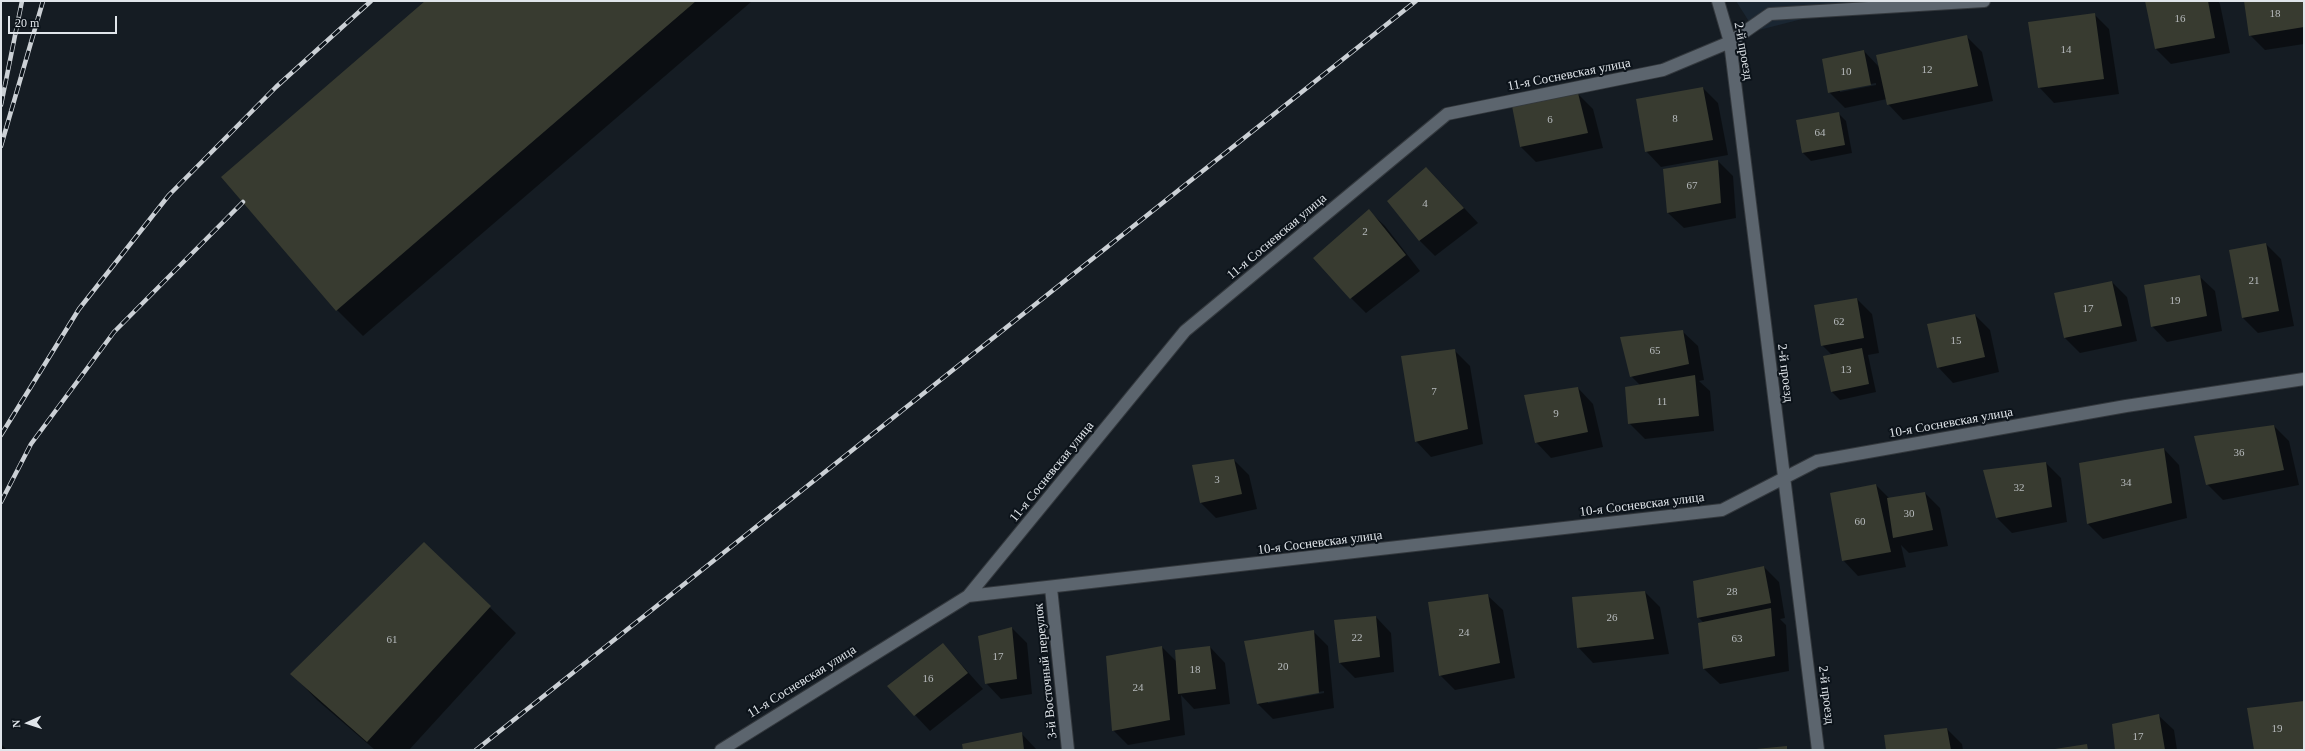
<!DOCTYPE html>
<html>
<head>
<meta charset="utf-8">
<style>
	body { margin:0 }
	#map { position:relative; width:2305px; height:751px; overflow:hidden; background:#151c23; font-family:Georgia,serif }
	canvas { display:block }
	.frame { position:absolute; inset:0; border:2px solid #e0e5ea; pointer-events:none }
	.north { position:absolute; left:8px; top:703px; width:40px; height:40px; -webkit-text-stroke:3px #0c131a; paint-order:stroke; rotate:267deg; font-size:11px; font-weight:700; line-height:16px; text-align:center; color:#e0e5ea }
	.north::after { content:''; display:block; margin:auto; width:14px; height:18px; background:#e0e5ea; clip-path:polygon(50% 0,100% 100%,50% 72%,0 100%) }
	.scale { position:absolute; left:8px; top:16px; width:109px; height:18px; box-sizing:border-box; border:2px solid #e0e5ea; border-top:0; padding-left:5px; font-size:12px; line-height:14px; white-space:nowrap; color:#e0e5ea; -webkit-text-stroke:3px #0c131a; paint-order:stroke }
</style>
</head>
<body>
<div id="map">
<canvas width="2305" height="751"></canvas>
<div class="frame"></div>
<div class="north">N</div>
<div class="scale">20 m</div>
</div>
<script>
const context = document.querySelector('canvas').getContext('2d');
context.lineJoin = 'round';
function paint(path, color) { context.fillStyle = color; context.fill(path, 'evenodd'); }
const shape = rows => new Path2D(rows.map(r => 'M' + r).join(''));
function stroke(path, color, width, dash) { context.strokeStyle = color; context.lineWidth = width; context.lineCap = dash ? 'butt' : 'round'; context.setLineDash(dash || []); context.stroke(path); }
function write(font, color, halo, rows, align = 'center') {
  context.font = font + ' Georgia,serif'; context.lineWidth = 4; context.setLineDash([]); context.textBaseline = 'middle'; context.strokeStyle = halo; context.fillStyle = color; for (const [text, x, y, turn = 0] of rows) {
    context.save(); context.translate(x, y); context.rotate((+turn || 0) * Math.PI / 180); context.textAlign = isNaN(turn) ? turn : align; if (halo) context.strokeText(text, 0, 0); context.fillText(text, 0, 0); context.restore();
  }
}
paint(shape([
	[1736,1,1873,1,1755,31]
]), '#1a2632');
paint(shape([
	[427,1,751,2,363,336,337,310],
	[2146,1,2218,1,2220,4,2230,53,2171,64,2156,49],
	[2245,1,2304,1,2304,44,2265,50,2250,35],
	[2094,14,2109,29,2119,94,2054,103,2039,87],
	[1966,36,1982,52,1993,101,1903,120,1888,104,1887,99,1845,108,1829,92,1864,51,1880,68],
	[1876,83,1876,85,1840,92,1840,90],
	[1703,88,1718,103,1728,155,1661,167,1646,151],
	[1578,94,1593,109,1603,148,1536,162,1521,147,1513,107],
	[1838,113,1846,121,1852,153,1811,161,1803,153,1797,121],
	[1718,161,1733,176,1736,218,1684,228,1668,213],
	[1441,183,1478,223,1435,256,1419,240],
	[1369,211,1385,226,1420,271,1366,313,1351,298],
	[2266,244,2281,259,2294,326,2258,333,2243,318],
	[2199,276,2215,291,2222,331,2167,342,2152,326],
	[2112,282,2127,297,2137,341,2080,353,2065,338],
	[1857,299,1872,314,1879,353,1868,355,1876,392,1840,400,1832,392,1825,357,1832,355,1822,345],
	[1975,315,1990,330,1999,372,1953,383,1938,367],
	[1682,331,1698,346,1704,380,1699,381,1710,391,1714,431,1645,439,1629,423,1640,385,1631,376],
	[1454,350,1470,366,1483,444,1431,457,1416,441],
	[1578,388,1593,404,1603,447,1551,458,1536,442],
	[2274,426,2289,441,2299,485,2223,500,2207,484],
	[2164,449,2179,465,2187,518,2103,539,2088,524],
	[1234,460,1249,475,1257,509,1216,518,1201,503,1193,466],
	[2046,463,2061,478,2067,522,2012,533,1997,518],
	[1876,485,1890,499,1925,493,1940,508,1948,546,1909,553,1901,545,1906,567,1858,576,1843,560],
	[424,543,516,633,409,750,375,750,317,700,292,674],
	[1764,567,1779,582,1785,618,1780,619,1786,625,1789,671,1720,684,1704,669,1699,624,1704,623,1698,617],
	[1645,592,1660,607,1669,654,1593,663,1578,647],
	[1487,595,1503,610,1515,678,1455,690,1440,675],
	[1376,617,1391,633,1394,672,1355,678,1340,663],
	[1012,628,1027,643,1032,694,1001,699,986,683],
	[1313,631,1328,646,1334,708,1273,719,1258,704],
	[1324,691,1324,693,1268,703,1268,701],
	[943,644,983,689,930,731,915,715],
	[1162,647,1177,662,1210,647,1225,663,1230,704,1194,709,1181,695,1185,735,1128,745,1113,730],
	[2158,715,2174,730,2177,750,2116,750],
	[1947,729,1962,744,1963,750,1887,750],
	[1021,733,1037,750,964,750],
	[1,744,7,750,1,750]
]), '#0007');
paint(shape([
	[425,1,696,1,336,311,221,177],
	[2145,1,2208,1,2215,38,2155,49],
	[2244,1,2304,1,2304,27,2249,36],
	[2095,13,2104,79,2038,88,2028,22],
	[1967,35,1978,86,1887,105,1876,55],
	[1864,50,1871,85,1828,93,1822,59],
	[1703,87,1713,140,1645,152,1636,99],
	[1578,93,1588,133,1520,147,1512,106],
	[1839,112,1845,145,1802,153,1796,120],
	[1718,160,1721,203,1667,213,1663,169],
	[1426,167,1464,208,1419,241,1387,201],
	[1369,209,1406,255,1350,299,1313,258],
	[2266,243,2279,311,2242,318,2229,250],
	[2200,275,2207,316,2151,327,2144,285],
	[2112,281,2122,326,2064,338,2054,293],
	[1857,298,1864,338,1821,346,1814,305],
	[1975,314,1985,357,1937,368,1927,324],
	[1683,330,1689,364,1630,377,1620,337],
	[1862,348,1869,384,1831,392,1823,356],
	[1455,349,1468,429,1415,442,1401,356],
	[1695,375,1699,416,1628,424,1625,387],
	[1578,387,1588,432,1535,443,1524,395],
	[2274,425,2284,470,2206,485,2194,436],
	[2164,448,2172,503,2087,524,2079,463],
	[1234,459,1242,494,1200,503,1192,465],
	[2046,462,2052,507,1996,518,1983,470],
	[1876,484,1891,552,1842,561,1830,493],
	[1925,492,1933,530,1893,538,1887,498],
	[424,542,491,606,367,742,290,674],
	[1764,566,1771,603,1697,618,1693,581],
	[1645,591,1654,639,1577,648,1572,597],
	[1488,594,1500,663,1439,676,1428,602],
	[1771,608,1775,656,1703,669,1698,623],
	[1376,616,1380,657,1339,663,1334,620],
	[1012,627,1017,679,985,684,978,636],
	[1314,630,1319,693,1257,704,1244,641],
	[943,643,968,673,914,716,887,686],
	[1162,646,1170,720,1112,731,1106,656],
	[1210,646,1216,689,1178,694,1175,650],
	[2304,701,2304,750,2254,750,2247,708],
	[2159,714,2165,750,2115,750,2112,724],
	[1947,728,1951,750,1886,750,1884,735],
	[1022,732,1024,750,963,750,962,744],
	[2087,744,2088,750,2055,750,2055,749],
	[1787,746,1787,750,1756,750,1756,749]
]), '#383b30');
const minor = shape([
	[1718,1,1730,42,1818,750],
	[1051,588,1068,750],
	[968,596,1722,510,1817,461,2126,406,2304,379],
	[721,750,968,596,1185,331,1447,114,1663,70,1730,42,1770,14,1984,1]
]);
stroke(minor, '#33383d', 14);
stroke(minor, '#5c656e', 12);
const rail = shape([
	[1,105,22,1],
	[1,146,43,1],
	[1,435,79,309,169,195,276,87,371,1],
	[1,502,31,444,114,332,243,202],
	[476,750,1416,1]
]);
stroke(rail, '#cbd0d5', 4.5);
stroke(rail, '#0c131a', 3, [9]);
write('11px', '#b6babc', null, [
	["18",2275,14],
	["16",2180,19],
	["14",2066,50],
	["12",1927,70],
	["10",1846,72],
	["8",1675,119],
	["6",1550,120],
	["64",1820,133],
	["67",1692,186],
	["4",1425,204],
	["2",1365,232],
	["21",2254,281],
	["19",2175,301],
	["17",2088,309],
	["62",1839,322],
	["15",1956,341],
	["65",1655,351],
	["13",1846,370],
	["7",1434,392],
	["11",1662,402],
	["9",1556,414],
	["36",2239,453],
	["3",1217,480],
	["34",2126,483],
	["32",2019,488],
	["30",1909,514],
	["60",1860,522],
	["28",1732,592],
	["26",1612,618],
	["24",1464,633],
	["22",1357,638],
	["63",1737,639],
	["61",392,640],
	["17",998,657],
	["20",1283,667],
	["18",1195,670],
	["16",928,679],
	["24",1138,688],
	["19",2277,729],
	["17",2138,737]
]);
write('13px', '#e0e5ea', '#0c131a', [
	["2-й проезд",1743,51,80],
	["11-я Сосневская улица",1569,75,-11],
	["11-я Сосневская улица",1277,237,-40],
	["2-й проезд",1785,373,83],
	["10-я Сосневская улица",1951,423,-10],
	["11-я Сосневская улица",1052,472,-51],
	["10-я Сосневская улица",1642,505,-7],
	["10-я Сосневская улица",1320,543,-7],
	["3-й Восточный переулок",1046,671,-96],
	["11-я Сосневская улица",802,682,-32],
	["2-й проезд",1826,695,83]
]);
</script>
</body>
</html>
